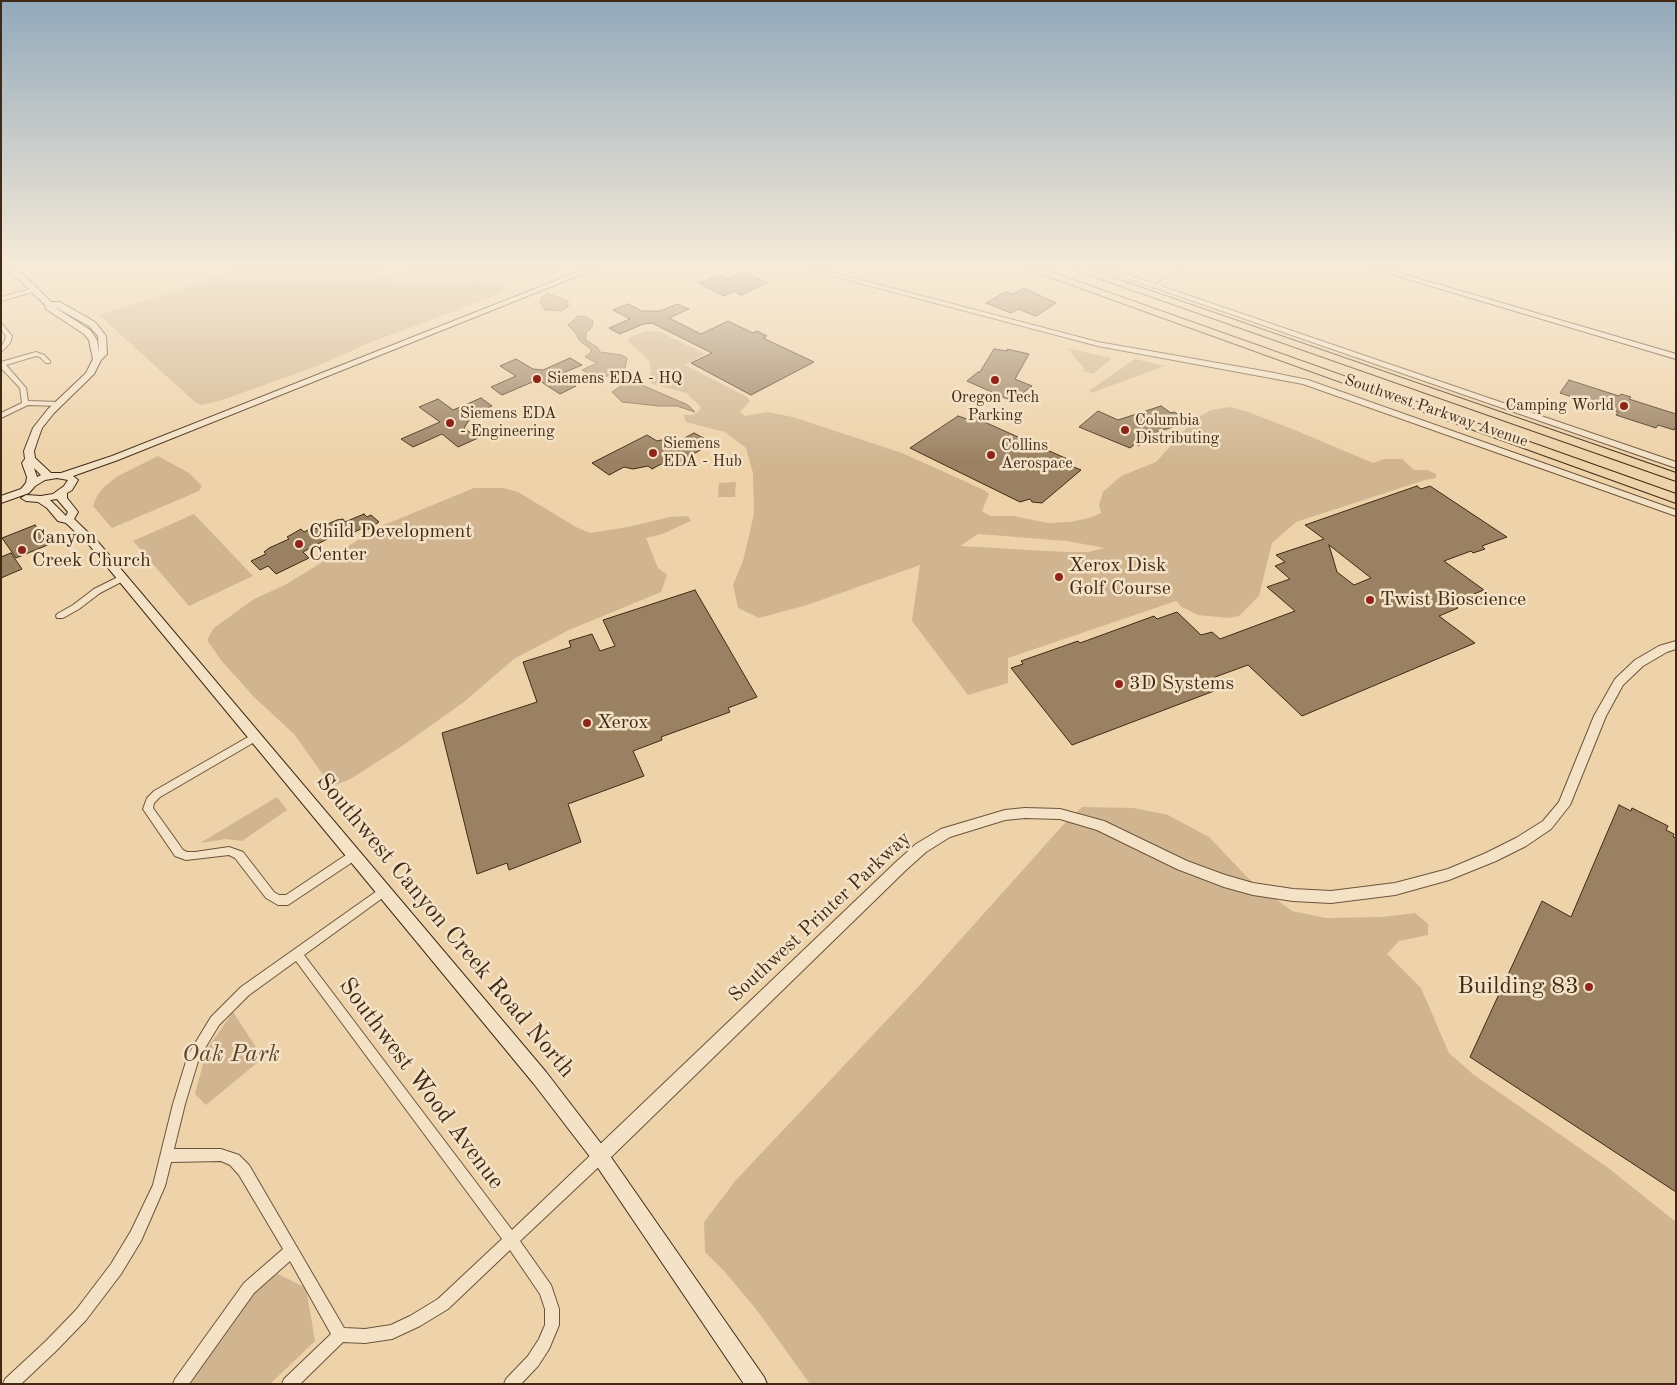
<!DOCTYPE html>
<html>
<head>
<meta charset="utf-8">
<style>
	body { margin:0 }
	#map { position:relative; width:1677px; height:1385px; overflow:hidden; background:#eed2a9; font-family:"Old Standard TT",serif }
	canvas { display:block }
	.frame { position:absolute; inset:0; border:2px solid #402a16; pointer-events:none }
</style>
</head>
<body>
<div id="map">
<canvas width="1677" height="1385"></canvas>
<div class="frame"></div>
</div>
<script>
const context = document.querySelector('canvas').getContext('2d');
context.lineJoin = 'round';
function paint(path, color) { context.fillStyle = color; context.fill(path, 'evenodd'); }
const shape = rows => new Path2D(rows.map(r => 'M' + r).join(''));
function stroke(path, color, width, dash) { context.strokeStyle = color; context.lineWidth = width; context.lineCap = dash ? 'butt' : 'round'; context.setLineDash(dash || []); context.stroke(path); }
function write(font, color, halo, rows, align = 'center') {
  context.font = font + ' "Old Standard TT",serif'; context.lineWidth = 5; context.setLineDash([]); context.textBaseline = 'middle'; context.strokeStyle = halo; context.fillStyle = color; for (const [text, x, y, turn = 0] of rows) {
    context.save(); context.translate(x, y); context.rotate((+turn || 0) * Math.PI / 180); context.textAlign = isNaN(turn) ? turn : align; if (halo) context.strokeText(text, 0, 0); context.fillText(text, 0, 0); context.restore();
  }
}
paint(shape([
	[240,267,377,267,381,274,396,282,423,284,474,280,504,284,509,287,494,296,369,343,320,365,222,400,201,405,194,401,99,315,179,290],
	[403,267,572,267,535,281,490,272,415,275,409,274],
	[647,331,660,332,705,354,685,365,747,397,750,401,740,412,745,416,767,412,793,417,902,453,984,490,989,494,982,511,990,516,1013,516,1048,523,1070,522,1089,518,1101,513,1099,505,1103,492,1121,476,1156,462,1195,419,1211,410,1230,407,1248,412,1290,428,1373,463,1384,459,1402,459,1414,470,1427,470,1436,474,1436,478,1425,480,1296,522,1272,543,1259,596,1239,616,1228,618,1198,615,1182,607,1176,601,1008,658,1008,683,968,695,912,621,920,565,807,605,759,618,738,608,733,585,743,561,754,514,753,473,746,448,725,432,686,422,683,415,692,415,698,412,701,407,686,393,652,384,649,378,651,370,649,361,627,340,634,335],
	[978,534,1067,541,1105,548,1088,552,1065,552,960,546],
	[1067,348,1111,358,1109,361,1093,374,1083,371,1084,368],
	[1135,359,1165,366,1091,393,1090,390],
	[158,456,189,473,202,486,199,491,112,528,93,506,97,496,105,486,118,476],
	[736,482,735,497,718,497,719,483],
	[474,488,503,488,518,492,576,527,590,533,628,527,670,517,688,516,691,521,662,534,646,538,658,568,667,575,661,592,569,630,514,659,464,702,402,746,349,780,331,786,294,734,254,697,221,660,207,640,214,628,254,599,285,585,363,537,384,525],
	[194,514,253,576,189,606,133,541],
	[277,797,287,810,242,841,226,839,200,843],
	[1082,807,1134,808,1168,815,1209,837,1249,879,1292,911,1326,918,1382,917,1415,913,1428,924,1428,935,1399,941,1387,954,1421,988,1449,1053,1474,1075,1607,1167,1676,1222,1676,1384,810,1384,756,1309,724,1271,705,1252,704,1222,736,1180,919,986,1063,825],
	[233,1012,263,1058,206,1105,195,1094,207,1049],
	[272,1271,306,1288,315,1341,270,1384,189,1384,211,1347]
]), '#d0b590');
const water = shape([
	[549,294,568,301,568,307,561,311,545,310,540,301,544,295,549,294],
	[578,316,587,317,593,321,592,327,586,333,586,340,598,348,600,352,621,355,627,358,624,374,628,379,688,405,695,412,677,406,659,406,622,402,612,392,624,384,622,380,614,376,593,376,582,370,597,363,585,357,591,352,591,349,580,341,574,331,568,325,578,316]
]);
paint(water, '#b39977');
stroke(water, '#856d50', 1);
const building = shape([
	[743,272,767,283,741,295,734,291,724,296,699,283,719,275,727,279,743,272],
	[1024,288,1056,303,1036,316,1018,309,1011,313,986,303,1005,292,1013,294,1024,288],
	[628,304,642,311,660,311,677,304,689,309,669,318,701,334,728,321,753,333,757,331,767,336,763,338,814,362,751,395,691,363,712,353,652,323,643,324,620,334,609,328,630,319,613,310,628,304],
	[994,349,1007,351,1007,349,1029,354,1015,379,1032,386,1012,401,967,381,978,372,980,372,994,349],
	[570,358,582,365,558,375,576,386,560,394,540,381,530,383,502,395,491,387,516,376,500,366,516,359,533,369,543,370,570,358],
	[1569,380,1619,396,1621,394,1631,397,1629,399,1676,414,1676,426,1674,430,1658,425,1656,428,1616,415,1618,412,1560,393,1569,380],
	[481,398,492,406,473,414,464,428,478,438,458,447,442,434,413,447,401,439,440,422,419,407,438,399,453,410,481,398],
	[1161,406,1171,413,1174,412,1183,417,1179,418,1185,423,1154,433,1139,446,1135,444,1130,448,1079,427,1098,411,1118,420,1161,406],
	[958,416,967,419,971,416,1074,462,1069,465,1081,470,1042,503,1032,502,1030,499,1020,502,910,448,958,416],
	[694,433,713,443,686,458,689,460,677,466,675,464,667,468,661,464,652,469,648,466,633,469,624,467,609,475,592,463,647,435,657,441,671,438,679,441,694,433],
	[1417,486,1421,489,1430,486,1507,537,1482,546,1485,549,1473,553,1471,551,1444,561,1484,590,1451,603,1458,608,1439,616,1475,643,1302,716,1248,665,1215,677,1214,691,1072,745,1011,668,1023,664,1021,661,1078,641,1080,643,1154,616,1157,619,1177,612,1201,635,1212,632,1220,639,1295,611,1267,587,1290,579,1275,566,1285,562,1276,555,1324,539,1305,525,1417,486],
	[1329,545,1371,578,1354,585,1337,572,1329,545],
	[364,514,367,517,371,515,379,522,364,532,361,529,352,533,348,529,329,538,303,552,309,558,276,574,268,566,260,570,251,561,266,554,264,552,269,548,289,539,287,537,301,529,304,532,314,527,316,529,337,520,343,519,345,522,364,514],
	[35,525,50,544,16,558,2,538,35,525],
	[11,553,22,569,1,578,1,557,11,553],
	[695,590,757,697,728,708,730,712,661,737,662,740,633,751,644,776,568,804,581,842,509,870,507,863,477,874,442,733,537,702,523,662,571,647,569,641,592,634,600,651,615,646,603,620,695,590],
	[1619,805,1631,811,1632,808,1668,826,1666,830,1674,834,1673,837,1676,838,1676,1192,1470,1057,1542,901,1571,917,1619,805]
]);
paint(building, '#9a8162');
stroke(building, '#402a16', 1);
const minor = shape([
	[1183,267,1189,267,1158,288,1154,288,1154,286,1183,267],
	[34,288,36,289,36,291,1,301,1,297,34,288],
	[1,323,12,336,10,343,1,352,1,346,4,343,6,336,1,329,1,323],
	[36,352,44,355,50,361,50,363,46,363,40,357,36,356,6,365,26,388,28,401,59,402,62,404,59,406,28,405,1,418,1,413,22,403,20,388,1,368,1,362,36,352],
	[122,575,126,578,125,580,100,593,79,609,63,618,57,618,56,616,57,614,73,605,94,589,122,575],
	[255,733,258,734,260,737,258,740,160,797,154,803,153,808,183,850,187,852,195,852,229,847,243,852,274,892,279,895,286,895,349,853,353,852,357,853,358,856,357,859,288,905,278,905,266,898,235,858,229,855,186,860,175,856,143,809,147,798,154,791,255,733],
	[384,886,388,888,389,891,388,894,304,955,512,1230,595,1151,600,1150,605,1151,606,1156,605,1161,520,1241,551,1285,559,1309,559,1325,549,1349,538,1366,521,1384,504,1384,506,1379,528,1356,539,1339,545,1325,545,1309,540,1294,510,1250,448,1309,420,1326,392,1339,365,1343,343,1342,300,1384,282,1384,284,1379,331,1334,290,1261,254,1293,189,1384,173,1384,175,1379,244,1283,283,1249,239,1175,230,1165,221,1161,171,1162,165,1186,141,1241,121,1274,86,1320,56,1351,21,1384,3,1384,5,1379,46,1341,76,1310,111,1264,131,1231,153,1185,173,1104,188,1055,211,1017,241,987,384,886],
	[296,961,502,1239,438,1299,410,1316,391,1325,365,1329,344,1328,249,1165,239,1155,221,1149,174,1149,185,1104,199,1058,219,1025,249,995,296,961]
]);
const tertiary = shape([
	[799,267,811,267,1098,342,1269,372,1308,380,1676,510,1676,516,1303,384,1098,346,799,267],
	[1095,267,1105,267,1676,462,1676,468,1095,267],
	[1676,641,1676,649,1667,652,1643,666,1623,685,1606,716,1570,805,1551,829,1526,846,1496,861,1449,880,1395,895,1331,903,1293,901,1253,895,1224,887,1177,869,1097,830,1060,819,1025,818,1005,820,950,837,926,852,906,870,606,1162,600,1164,594,1162,592,1156,594,1150,896,862,916,844,941,829,1005,810,1025,808,1060,809,1104,821,1187,861,1225,875,1253,883,1293,889,1331,891,1395,883,1448,869,1486,853,1516,838,1543,821,1559,802,1594,716,1615,679,1635,660,1659,646,1676,641]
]);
const secondary = shape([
	[4,267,11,267,17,273,23,274,51,302,60,302,95,322,106,336,107,354,101,360,94,374,54,413,42,428,38,439,34,451,35,458,51,473,61,473,112,456,590,267,600,267,118,460,73,476,78,480,72,490,67,493,67,498,78,512,74,519,98,542,546,1072,606,1150,764,1377,767,1384,744,1384,594,1162,534,1084,90,546,66,523,58,521,47,508,38,502,26,501,21,498,26,495,41,496,53,494,64,486,68,480,57,478,45,480,35,486,29,493,1,503,1,496,21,489,26,483,27,477,22,463,25,459,24,451,33,428,48,409,86,373,93,359,89,340,84,334,46,309,45,305,18,278,12,277,4,267],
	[53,306,89,326,98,336,99,353,97,340,90,330,53,306],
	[34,468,41,475,37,477,34,468],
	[57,499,68,512,66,516,50,500,57,499],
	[1367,267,1379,267,1676,354,1676,359,1367,267]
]);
const motorway = shape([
	[1022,267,1037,267,1676,494,1676,503,1022,267],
	[1067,267,1082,267,1676,473,1676,481,1067,267]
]);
stroke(minor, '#6c543b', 2);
stroke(tertiary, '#6c543b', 2);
stroke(secondary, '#402a16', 2);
stroke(motorway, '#402a16', 2);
paint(minor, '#f4e2c7');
paint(tertiary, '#f4e2c7');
paint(secondary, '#f4e2c7');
paint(motorway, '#eed2a9');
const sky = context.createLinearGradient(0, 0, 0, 461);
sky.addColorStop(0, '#93a9bb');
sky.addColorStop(0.58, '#f7ebd8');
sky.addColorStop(1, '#f7ebd800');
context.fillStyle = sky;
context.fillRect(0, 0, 1677, 461);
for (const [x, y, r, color] of [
	[537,379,5,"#8f2418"],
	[995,380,5,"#8f2418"],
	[1624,406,5,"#8f2418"],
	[450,423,5,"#8f2418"],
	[1125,430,5,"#8f2418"],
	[653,453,5,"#8f2418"],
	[991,455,5,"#8f2418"],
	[299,544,5,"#8f2418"],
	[22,550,5,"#8f2418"],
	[1059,577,5,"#8f2418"],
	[1370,600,5,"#8f2418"],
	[1119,684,5,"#8f2418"],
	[587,723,5,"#8f2418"],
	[1589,987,5,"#8f2418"]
]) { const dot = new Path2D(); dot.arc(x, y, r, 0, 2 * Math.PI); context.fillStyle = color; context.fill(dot); stroke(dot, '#f4e2c7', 2); }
write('16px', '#402a16', '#f4e2c7', [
	["Siemens EDA - HQ",547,379],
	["Oregon Tech",995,398,"center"],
	["Parking",995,416,"center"],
	["Camping World",1614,406,"right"],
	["Siemens EDA",460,414],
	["- Engineering",460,432],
	["Columbia",1135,421],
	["Distributing",1135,439],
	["Siemens",663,444],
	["EDA - Hub",663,462],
	["Collins",1001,446],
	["Aerospace",1001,464]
], 'left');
write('16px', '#402a16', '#f4e2c7', [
	["Southwest Parkway Avenue",1436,411,19]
]);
write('20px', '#402a16', '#f4e2c7', [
	["Child Development",309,532],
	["Center",309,555],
	["Canyon",32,538],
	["Creek Church",32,561],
	["Xerox Disk",1069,566],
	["Golf Course",1069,589],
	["Twist Bioscience",1380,600],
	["3D Systems",1129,684],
	["Xerox",597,723]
], 'left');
write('20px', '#402a16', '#f4e2c7', [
	["Southwest Printer Parkway",820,917,-43]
]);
write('24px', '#402a16', '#f4e2c7', [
	["Southwest Canyon Creek Road North",445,926,50],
	["Southwest Wood Avenue",421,1084,53]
]);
write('24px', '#402a16', '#f4e2c7', [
	["Building 83",1579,987]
], 'right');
write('italic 24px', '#5d462e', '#f4e2c7', [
	["Oak Park",231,1055]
]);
</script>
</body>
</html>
